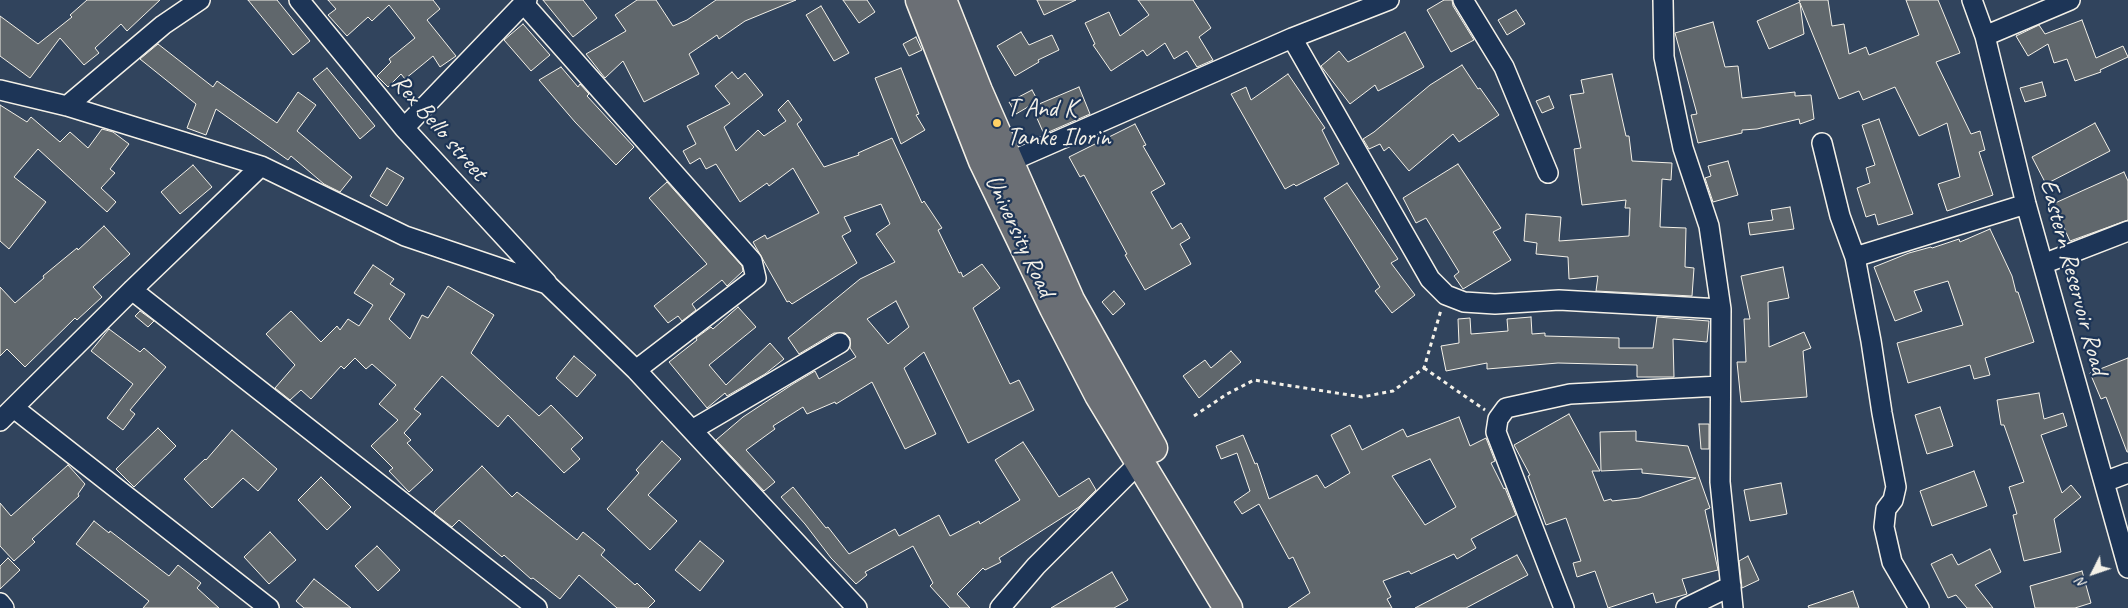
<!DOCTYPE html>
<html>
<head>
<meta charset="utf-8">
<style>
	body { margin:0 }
	#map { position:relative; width:2128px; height:608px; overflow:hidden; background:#31445d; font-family:Caveat,sans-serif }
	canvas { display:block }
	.north { position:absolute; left:2068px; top:548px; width:50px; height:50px; -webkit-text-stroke:4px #1d3557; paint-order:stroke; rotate:229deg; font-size:14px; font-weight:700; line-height:20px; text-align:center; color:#f4f1e8 }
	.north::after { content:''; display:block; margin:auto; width:18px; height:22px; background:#f4f1e8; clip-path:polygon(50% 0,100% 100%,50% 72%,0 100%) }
</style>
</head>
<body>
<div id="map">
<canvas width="2128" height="608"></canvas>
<div class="north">N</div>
</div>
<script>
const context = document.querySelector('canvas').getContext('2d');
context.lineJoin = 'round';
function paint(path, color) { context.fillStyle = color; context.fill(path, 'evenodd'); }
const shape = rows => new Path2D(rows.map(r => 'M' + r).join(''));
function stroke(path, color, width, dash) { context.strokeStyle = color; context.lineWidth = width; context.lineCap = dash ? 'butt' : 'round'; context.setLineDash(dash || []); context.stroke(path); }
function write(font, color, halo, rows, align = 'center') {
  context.font = font + ' Caveat,sans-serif'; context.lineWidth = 4.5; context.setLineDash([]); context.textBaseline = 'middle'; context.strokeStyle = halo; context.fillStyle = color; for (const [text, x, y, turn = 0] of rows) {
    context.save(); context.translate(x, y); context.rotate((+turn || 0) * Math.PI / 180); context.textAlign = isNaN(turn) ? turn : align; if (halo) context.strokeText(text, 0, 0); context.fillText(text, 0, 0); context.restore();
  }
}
const building = shape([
	[87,0,160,0,127,31,121,24,95,48,99,53,84,65,60,38,30,78,0,56,0,16,38,44,72,17,70,15,87,0],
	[248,0,277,0,310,41,293,55,248,0],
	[328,0,433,0,440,9,427,20,456,56,440,67,433,56,405,79,401,74,388,87,377,76,391,62,389,59,415,38,389,5,372,21,368,17,347,36,328,15,336,9,328,0],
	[543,0,583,0,597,18,573,37,543,0],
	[637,0,656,0,673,26,687,20,716,0,796,0,745,21,719,39,717,35,689,54,699,74,644,102,623,61,605,78,586,54,626,31,615,15,637,0],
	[843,0,867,0,875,12,859,23,843,0],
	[1037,0,1076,0,1044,15,1037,0],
	[1138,0,1193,0,1211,28,1199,37,1213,60,1197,67,1187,51,1174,59,1165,43,1147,56,1143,50,1111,71,1093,45,1095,44,1085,23,1109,12,1120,36,1149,15,1138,0],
	[1444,0,1452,0,1453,6,1474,40,1451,52,1427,10,1444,0],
	[1799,0,1828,0,1832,26,1844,24,1849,54,1866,47,1869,55,1919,35,1906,0,1938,0,1960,53,1936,62,1971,134,1980,131,1985,150,1979,152,1993,195,1947,211,1938,184,1960,177,1947,123,1919,136,1895,87,1863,100,1859,91,1839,99,1800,3,1804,34,1769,49,1757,21,1800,2,1799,0],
	[821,6,849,53,834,61,806,15,821,6],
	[1516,10,1525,24,1507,35,1498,20,1516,10],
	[2082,20,2096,58,2123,46,2128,57,2100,70,2101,72,2075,81,2067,59,2054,63,2048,44,2028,56,2016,36,2039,25,2045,34,2082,20],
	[1713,22,1725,67,1738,66,1742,98,1795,92,1795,96,1811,95,1814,119,1800,124,1799,119,1757,129,1742,130,1742,133,1698,143,1691,115,1697,114,1675,33,1713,22],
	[523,24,550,55,531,71,504,40,523,24],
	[1021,32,1029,45,1052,35,1059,50,1038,60,1039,62,1015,76,997,46,1021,32],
	[1405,32,1424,67,1378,91,1375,85,1350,104,1321,66,1339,51,1348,62,1405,32],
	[916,37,922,50,909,56,903,44,916,37],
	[158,44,213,87,217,81,277,123,298,92,316,105,297,131,352,177,340,192,324,184,291,156,288,160,216,109,206,135,187,128,196,104,140,59,158,44],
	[1462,65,1478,89,1480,88,1499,115,1459,142,1453,134,1409,171,1389,147,1384,151,1380,144,1369,149,1363,139,1374,132,1430,85,1462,65],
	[561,67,578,87,580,84,589,94,587,96,634,147,616,165,575,122,539,80,561,67],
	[327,68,375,126,360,139,313,79,327,68],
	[901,68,919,114,916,115,925,130,901,144,875,78,901,68],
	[732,72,738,79,745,73,763,95,724,127,736,151,758,130,764,136,786,121,778,110,788,100,802,120,797,124,824,167,859,155,858,153,892,138,922,203,924,201,942,228,938,230,959,273,961,272,963,277,982,264,1000,288,973,308,1010,384,1019,380,1034,410,968,443,924,352,904,368,936,434,905,449,872,382,836,404,835,402,807,414,803,407,773,426,775,429,746,450,775,482,764,491,716,440,743,417,793,384,815,371,819,379,856,357,850,348,850,338,845,333,834,333,799,354,788,338,860,279,895,262,876,234,890,224,881,204,844,217,851,231,842,236,857,263,792,304,789,301,787,302,753,242,765,235,767,239,819,213,793,168,769,186,767,183,740,202,716,164,706,169,700,158,690,164,683,151,696,144,687,126,730,104,715,86,732,72],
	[896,301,909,327,888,344,867,319,896,301],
	[1288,74,1325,128,1322,130,1339,164,1296,186,1294,184,1285,189,1231,94,1246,87,1251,100,1288,74],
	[1612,74,1626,136,1629,136,1632,161,1672,163,1671,180,1662,179,1660,227,1686,228,1685,267,1694,268,1692,296,1596,291,1598,276,1569,279,1568,257,1536,254,1537,243,1524,241,1526,214,1561,217,1559,241,1629,236,1630,208,1625,208,1626,200,1582,205,1574,149,1581,148,1570,95,1584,93,1581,80,1612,74],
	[2042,82,2046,96,2025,102,2020,88,2042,82],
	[1079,87,1090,114,1044,134,1032,107,1079,87],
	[1032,90,1038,101,1016,114,1009,102,1032,90],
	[1549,96,1554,108,1542,113,1536,101,1549,96],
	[0,105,27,122,31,117,60,142,70,132,88,148,102,129,113,132,129,144,110,169,115,173,101,188,116,202,107,212,38,149,14,177,46,202,9,249,0,241,0,105],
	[1879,119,1913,214,1878,225,1875,214,1866,217,1857,188,1870,183,1866,168,1875,165,1862,125,1879,119],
	[2095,123,2110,151,2046,184,2032,157,2095,123],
	[1135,124,1146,145,1143,146,1165,184,1151,192,1172,229,1181,223,1190,238,1180,244,1191,264,1145,290,1125,255,1127,254,1084,175,1080,177,1069,157,1135,124],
	[1728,161,1738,195,1713,202,1705,178,1711,176,1708,166,1728,161],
	[1458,164,1501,228,1493,232,1511,260,1463,289,1454,276,1459,272,1426,218,1416,223,1403,198,1458,164],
	[193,165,212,187,180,214,161,192,193,165],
	[387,168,404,178,387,206,370,196,387,168],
	[2124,172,2128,181,2128,220,2070,241,2055,208,2055,203,2124,172],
	[667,182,742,266,743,271,727,286,722,280,692,304,696,310,682,321,678,316,668,323,654,306,707,264,649,198,667,182],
	[1347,183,1398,259,1391,263,1415,295,1392,313,1375,291,1380,287,1324,198,1347,183],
	[1790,207,1794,229,1750,235,1748,223,1773,220,1771,210,1790,207],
	[104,226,130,254,93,287,102,297,77,320,75,318,25,367,7,349,0,356,0,287,15,303,44,278,43,276,77,248,78,250,104,226],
	[1990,229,2012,276,2016,292,2018,292,2034,342,1985,358,1990,375,1974,379,1970,365,1908,383,1897,343,1963,325,1948,281,1914,291,1922,311,1895,321,1874,267,1909,253,1931,247,1932,248,1959,239,1960,242,1990,229],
	[373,265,394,279,390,284,405,294,389,319,410,339,422,315,428,318,448,286,494,315,471,353,539,416,551,405,583,438,571,449,580,459,564,473,508,415,498,427,442,376,414,409,421,414,404,433,411,440,407,443,433,470,409,492,389,471,393,468,371,446,398,420,379,404,396,385,372,364,366,369,355,358,344,369,341,366,311,399,301,390,290,400,275,388,295,365,266,334,291,311,321,342,337,326,340,330,348,319,359,326,373,305,354,293,373,265],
	[1783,267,1789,298,1768,302,1769,347,1804,332,1811,348,1803,351,1807,397,1741,402,1737,362,1746,362,1744,319,1750,319,1741,276,1783,267],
	[1114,291,1125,304,1113,315,1102,302,1114,291],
	[738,307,756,327,709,365,726,385,770,343,784,359,765,374,727,396,725,393,707,408,669,362,697,340,696,338,711,327,713,329,738,307],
	[140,311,154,321,148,327,135,316,140,311],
	[1531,317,1532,334,1545,333,1545,336,1619,338,1619,348,1653,348,1657,317,1709,321,1707,342,1673,339,1674,377,1637,377,1637,365,1558,363,1487,369,1487,363,1446,371,1441,346,1459,343,1458,319,1470,318,1471,334,1508,331,1507,319,1531,317],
	[109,329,140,352,144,348,166,367,130,410,135,414,123,430,107,418,133,384,91,351,109,329],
	[1231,351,1241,362,1199,398,1183,376,1205,360,1211,368,1231,351],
	[574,356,596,375,577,397,556,378,574,356],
	[2128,358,2128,452,2127,452,2106,397,2101,399,2090,373,2128,358],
	[2039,393,2044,419,2063,413,2067,426,2041,435,2062,493,2071,485,2081,497,2054,519,2061,552,2024,561,2013,515,2017,514,2009,487,2024,482,2004,425,2001,425,1997,400,2039,393],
	[1940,407,1953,446,1927,454,1915,415,1940,407],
	[1569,414,1600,471,1592,471,1604,501,1611,499,1612,501,1639,498,1696,478,1642,473,1642,469,1601,471,1600,432,1636,431,1636,441,1688,446,1710,508,1705,510,1718,570,1682,579,1687,594,1656,603,1653,593,1608,608,1595,571,1577,577,1573,563,1581,561,1566,518,1546,525,1528,476,1530,475,1514,445,1569,414],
	[1459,417,1470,446,1486,438,1495,461,1491,463,1504,489,1505,488,1516,515,1471,539,1476,548,1457,559,1454,554,1411,574,1409,571,1383,581,1391,597,1387,599,1392,608,1288,608,1310,593,1293,557,1289,559,1259,504,1242,514,1234,502,1250,491,1237,453,1221,459,1216,446,1243,435,1255,464,1257,463,1269,499,1317,475,1325,488,1350,473,1331,435,1350,425,1362,450,1403,429,1407,437,1459,417],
	[1430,459,1456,507,1425,525,1392,476,1430,459],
	[1699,424,1709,424,1709,449,1701,449,1699,424],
	[158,428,176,446,134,487,116,469,158,428],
	[232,430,277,469,258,491,243,478,212,508,184,479,205,459,206,460,232,430],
	[662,441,681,459,648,495,677,521,650,550,607,509,639,473,636,470,662,441],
	[1023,442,1059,497,1089,478,1096,490,1079,507,999,558,1001,562,985,570,983,568,957,594,970,608,950,608,930,586,933,583,913,546,865,572,867,575,856,584,831,558,805,524,781,497,793,487,826,528,828,527,849,554,895,529,899,536,939,515,950,536,979,521,980,524,1020,500,995,460,1023,442],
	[68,465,85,484,78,494,79,496,32,539,35,542,14,561,0,546,0,503,11,516,68,465],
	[482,466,512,497,517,492,577,540,583,532,605,550,601,555,635,585,637,583,655,601,648,608,617,608,579,575,560,599,533,578,531,579,504,555,502,557,459,520,452,527,435,514,434,512,482,466],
	[1974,471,1987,506,1932,526,1920,491,1974,471],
	[321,477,351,507,327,530,298,500,321,477],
	[1781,483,1787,514,1750,521,1744,490,1781,483],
	[94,521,109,533,110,531,169,576,178,565,201,583,197,588,219,608,143,608,149,601,76,544,94,521],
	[270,532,296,560,269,584,244,557,270,532],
	[700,541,724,561,700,591,675,570,700,541],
	[377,546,400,570,378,591,355,566,377,546],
	[1990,549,2001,572,1975,585,1993,608,1967,608,1956,595,1948,598,1931,564,1952,554,1958,565,1990,549],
	[1517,555,1528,575,1466,608,1415,608,1517,555],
	[1748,556,1759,580,1742,588,1739,561,1748,556],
	[8,558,20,570,0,589,0,566,8,558],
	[2082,571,2091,603,2075,608,2035,608,2030,586,2082,571],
	[1112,572,1128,600,1114,608,1051,608,1112,572],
	[314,579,351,608,304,608,296,601,314,579],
	[1853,591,1859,608,1809,608,1808,606,1853,591]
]);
paint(building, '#60676c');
stroke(building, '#f4f1e8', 1);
const street = shape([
	[299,0,404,128,547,283],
	[1463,0,1504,67,1548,173],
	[1663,0,1664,57,1683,148,1709,226,1721,309,1720,482,1733,608],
	[1972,0,1985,36,2026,204,2128,568],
	[524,4,752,261,756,278,636,370],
	[1985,36,2070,0],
	[1292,38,1430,279,1446,295,1464,302,1495,304,1559,300,1721,309],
	[0,90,67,106,261,166,405,236,547,284,636,370,857,608],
	[67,106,163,25,200,0],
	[404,128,527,0],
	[1822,143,1840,216,1855,257,1871,341,1882,413,1896,487,1893,500,1886,509,1884,527,1892,562,1919,608],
	[1009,162,1292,38,1389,0],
	[1855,257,2026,204],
	[2043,264,2128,231],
	[132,290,537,608],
	[14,408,269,608],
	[0,421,132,290,261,166],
	[692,430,840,343],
	[2104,482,2128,473],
	[0,603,4,608],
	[1000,608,1036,566,1148,454],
	[1564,608,1496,432,1498,419,1506,408,1570,394,1720,386],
	[1686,608,1731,586]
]);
const primary = shape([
	[920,0,983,161,1054,308,1099,395,1228,608],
	[942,0,978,91,1070,300,1153,448]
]);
stroke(street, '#f4f1e8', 22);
stroke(primary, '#f4f1e8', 31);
stroke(shape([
	[1424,368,1485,410],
	[1194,416,1227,394,1254,380,1362,397,1393,391,1424,368,1441,310]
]), '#f4f1e8', 3, [4, 4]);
stroke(street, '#1d3557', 19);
stroke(primary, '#6b6f75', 28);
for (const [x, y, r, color] of [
	[997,123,5,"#ffd166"]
]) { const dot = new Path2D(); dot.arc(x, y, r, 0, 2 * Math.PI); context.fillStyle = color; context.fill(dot); stroke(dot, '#1d3557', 2); }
write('25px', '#f4f1e8', '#1d3557', [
	["T And K",1007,109],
	["Tanke Ilorin",1007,138]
], 'left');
write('25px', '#f4f1e8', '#1d3557', [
	["Rex Bello street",439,128,49],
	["University Road",1019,236,65],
	["Eastern Reservoir Road",2073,277,75]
]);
</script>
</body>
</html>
